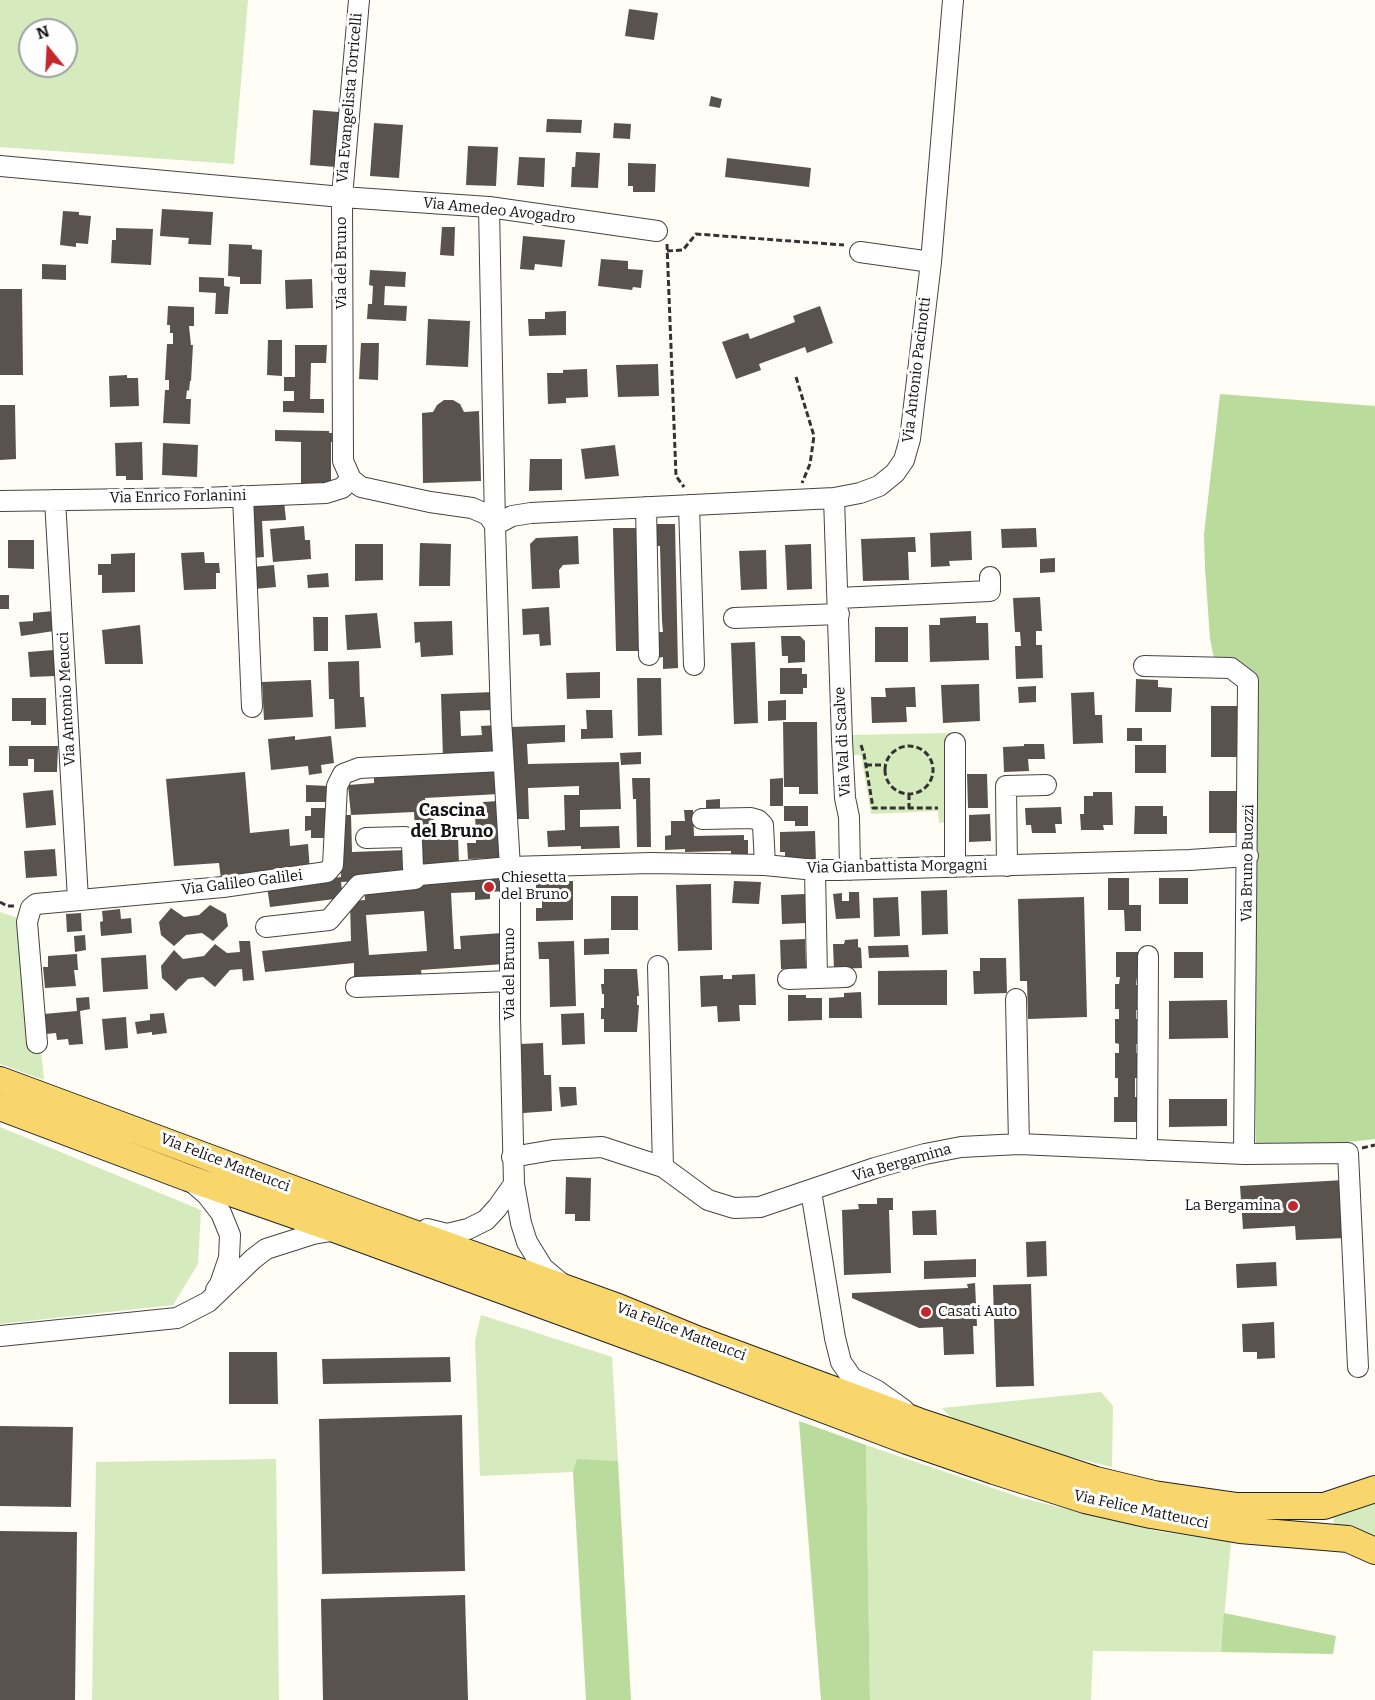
<!DOCTYPE html>
<html>
<head>
<meta charset="utf-8">
<style>
	body { margin:0 }
	#map { position:relative; width:1375px; height:1700px; overflow:hidden; background:#fffdf5; font-family:Bitter,serif }
	canvas { display:block }
	.north { position:absolute; left:18px; top:18px; width:60px; height:60px; box-sizing:border-box; background:#fff; border:2px solid #a0a0a0; border-radius:50%; rotate:342deg; font-size:16px; font-weight:700; line-height:24px; text-align:center; color:#111 }
	.north::after { content:''; display:block; margin:auto; width:21px; height:27px; background:#c4262e; clip-path:polygon(50% 0,100% 100%,50% 72%,0 100%) }
</style>
</head>
<body>
<div id="map">
<canvas width="1375" height="1700"></canvas>
<div class="north">N</div>
</div>
<script>
const context = document.querySelector('canvas').getContext('2d');
context.lineJoin = 'round';
function paint(path, color) { context.fillStyle = color; context.fill(path, 'evenodd'); }
const shape = rows => new Path2D(rows.map(r => 'M' + r).join(''));
function stroke(path, color, width, dash) { context.strokeStyle = color; context.lineWidth = width; context.lineCap = dash ? 'butt' : 'round'; context.setLineDash(dash || []); context.stroke(path); }
function write(font, color, halo, rows, align = 'center') {
  context.font = font + ' Bitter,serif'; context.lineWidth = 6; context.setLineDash([]); context.textBaseline = 'middle'; context.strokeStyle = halo; context.fillStyle = color; for (const [text, x, y, turn = 0] of rows) {
    context.save(); context.translate(x, y); context.rotate((+turn || 0) * Math.PI / 180); context.textAlign = isNaN(turn) ? turn : align; if (halo) context.strokeText(text, 0, 0); context.fillText(text, 0, 0); context.restore();
  }
}
paint(shape([
	[0,0,248,0,234,164,0,147],
	[30,30,66,30,66,66,30,66],
	[950,733,948,822,939,823,938,811,871,814,861,755,850,755,848,735],
	[0,912,18,918,29,925,44,1080,0,1064],
	[0,1127,201,1210,198,1264,173,1305,0,1324],
	[481,1315,612,1357,618,1461,577,1460,573,1472,480,1476,475,1341],
	[1101,1392,1113,1406,1112,1467,1026,1446,957,1424,942,1408],
	[866,1445,1022,1498,1157,1531,1231,1542,1221,1652,1093,1651,1091,1700,870,1700],
	[276,1459,279,1700,92,1700,96,1462],
	[1375,1500,1375,1540,1334,1524,1333,1515]
]), '#d5ebbd');
paint(shape([
	[1220,394,1375,406,1375,1139,1256,1152,1252,677,1215,663,1210,639,1205,568,1204,534],
	[799,1421,866,1445,870,1700,821,1700],
	[577,1459,618,1461,631,1700,586,1700,573,1472],
	[1224,1613,1336,1636,1333,1654,1221,1652]
]), '#b9dc9c');
paint(shape([
	[629,9,658,13,654,40,625,36],
	[711,96,722,99,720,108,709,106],
	[313,110,339,112,336,167,310,165],
	[547,119,582,120,581,133,546,132],
	[374,123,403,125,399,178,370,176],
	[614,123,631,124,630,139,613,138],
	[468,146,498,147,496,186,466,185],
	[576,152,600,153,598,188,571,187,572,167,575,167],
	[519,157,545,158,544,187,517,185],
	[727,158,811,168,809,187,725,177],
	[628,163,656,164,655,192,633,192,633,186,628,186],
	[162,209,213,212,211,245,188,244,189,238,160,236],
	[63,211,79,212,79,215,91,216,88,244,76,243,76,247,60,245],
	[442,227,455,227,454,256,440,255],
	[116,228,153,229,151,265,111,263,112,240,116,240],
	[523,236,565,240,562,267,535,264,534,270,520,269],
	[229,244,252,245,252,249,262,250,261,284,240,284,240,277,228,276],
	[601,259,628,261,628,269,643,270,641,288,633,287,632,290,598,286],
	[42,264,66,265,66,280,42,279],
	[370,270,406,272,405,287,385,286,384,305,407,306,406,321,367,319,368,304,372,304,373,286,369,285],
	[199,277,224,278,224,286,230,287,228,314,215,314,216,293,199,292],
	[312,279,313,308,286,309,285,280],
	[0,289,22,289,23,375,0,375],
	[168,306,194,307,194,326,189,326,191,345,193,345,191,381,190,381,189,391,187,390,186,399,191,399,190,424,163,423,165,390,169,390,169,380,165,380,167,344,173,344,173,333,170,333,170,325,167,325],
	[820,306,833,343,807,353,805,347,759,364,761,370,736,379,722,342,748,333,750,339,795,322,793,316],
	[566,311,566,335,529,336,528,319,545,319,545,312],
	[428,319,470,321,468,367,426,365],
	[268,340,282,340,282,376,267,375],
	[361,343,379,343,378,380,359,379],
	[295,345,327,345,326,363,311,363,310,399,324,399,324,413,283,412,283,401,294,401,294,391,284,391,284,377,295,377],
	[658,364,659,396,618,397,616,365],
	[587,369,588,397,566,398,566,403,548,404,547,373,563,373,563,370],
	[127,375,127,378,138,378,139,406,110,407,109,376],
	[444,400,453,400,460,404,464,412,479,411,481,481,423,483,422,413,433,412,437,405],
	[0,405,15,405,16,459,0,460],
	[275,430,329,431,329,433,334,433,334,442,331,442,331,489,301,489,301,442,275,441],
	[142,442,143,480,126,480,126,476,116,476,115,443],
	[163,443,198,445,197,477,162,475],
	[615,445,619,476,585,479,581,449],
	[530,459,562,459,562,490,529,491],
	[284,501,286,520,262,521,264,557,252,558,248,504],
	[654,524,675,524,678,668,663,669,663,657,657,658,656,632,663,632,662,621,660,546,655,546],
	[304,526,305,540,310,540,311,559,273,562,270,529],
	[613,528,639,528,642,651,616,651],
	[1036,528,1037,547,1002,548,1001,529],
	[971,531,972,560,949,561,950,566,931,567,930,533],
	[578,536,579,564,563,565,559,570,560,588,532,589,530,544,536,538],
	[915,537,916,552,908,552,909,580,863,581,861,539],
	[8,540,34,540,34,569,8,568],
	[420,543,451,544,450,586,419,586],
	[355,544,383,544,383,580,355,581],
	[811,544,812,589,787,590,785,545],
	[766,550,767,589,741,590,739,551],
	[204,552,205,563,219,563,220,573,216,573,216,589,184,590,181,553],
	[135,553,135,592,102,593,102,575,98,575,98,564,111,564,111,554],
	[1055,558,1055,572,1040,573,1040,559],
	[274,565,276,587,254,589,252,567],
	[328,573,329,587,308,588,307,575],
	[0,595,9,595,9,609,0,609],
	[1040,597,1042,631,1036,631,1036,645,1042,645,1043,678,1016,679,1015,646,1021,646,1020,632,1015,632,1013,598],
	[549,607,551,645,540,646,539,634,523,635,522,609],
	[53,611,54,631,21,636,19,622,33,621,33,613],
	[377,613,381,648,347,650,345,615],
	[976,616,976,623,988,623,989,660,930,662,929,625,940,625,940,618],
	[313,617,328,617,328,651,314,651],
	[452,621,453,655,421,657,420,642,415,643,414,622],
	[140,625,143,664,105,664,102,630],
	[875,627,908,627,908,662,875,662],
	[781,636,800,636,805,641,805,662,788,663,788,656,782,656],
	[755,642,758,723,734,724,731,643],
	[54,650,55,676,30,677,28,652],
	[359,661,360,697,364,697,366,727,335,729,334,699,329,699,328,662],
	[780,668,802,668,802,674,807,674,807,688,803,688,803,694,780,694],
	[600,672,600,698,567,699,566,673],
	[637,678,661,678,662,735,638,736],
	[1136,679,1158,680,1158,687,1172,688,1171,712,1135,712],
	[311,680,313,717,264,720,262,682],
	[979,684,980,721,943,723,941,685],
	[1036,686,1036,702,1019,703,1018,687],
	[915,687,916,707,906,707,907,722,872,723,871,697,886,697,885,688],
	[494,692,494,710,460,711,461,736,482,735,481,726,497,725,498,755,443,758,441,694],
	[1094,692,1095,715,1102,715,1103,743,1073,744,1071,693],
	[12,698,46,698,46,725,31,725,31,721,12,721],
	[786,700,786,720,768,721,768,701],
	[1211,706,1238,706,1238,757,1211,757],
	[586,710,612,710,613,738,581,739,581,729,587,729],
	[783,722,817,722,818,794,799,794,799,787,784,787],
	[565,725,565,742,527,744,528,764,619,762,621,809,580,810,580,827,619,826,620,848,581,849,581,846,548,847,547,831,565,830,564,795,579,795,579,786,528,788,529,819,513,819,511,727],
	[1127,728,1142,728,1142,741,1127,741],
	[295,736,295,740,331,736,334,763,321,765,322,773,309,775,308,766,271,770,268,739],
	[1024,744,1044,744,1045,759,1028,759,1029,771,1004,772,1003,747,1024,746],
	[1135,745,1166,745,1166,773,1135,773],
	[9,746,58,746,57,772,34,772,34,759,28,759,28,766,9,766],
	[641,752,641,764,621,765,620,753],
	[498,765,499,794,425,798,426,807,433,807,435,837,458,836,459,864,417,866,414,812,351,815,348,785,374,783,374,771],
	[245,772,250,833,289,829,290,846,308,844,310,871,221,879,219,863,174,866,166,779],
	[967,774,987,774,988,808,968,808],
	[632,778,650,778,651,847,637,847,636,799,633,799],
	[783,778,783,806,770,806,770,779],
	[306,785,329,786,328,802,306,802],
	[53,790,56,825,26,828,23,793],
	[1209,791,1238,791,1237,833,1209,833],
	[1093,792,1112,792,1113,825,1103,825,1104,830,1081,830,1080,814,1084,814,1084,796,1093,796],
	[720,799,720,812,706,813,706,800],
	[498,801,499,858,468,859,467,843,476,843,475,812,484,812,483,802],
	[784,806,808,806,808,826,795,826,795,821,784,821],
	[1135,806,1163,806,1163,816,1167,816,1167,834,1134,834],
	[1061,807,1062,824,1055,824,1056,833,1032,833,1031,825,1026,825,1025,808],
	[311,808,328,808,328,838,311,838,311,830,305,831,305,816,311,816],
	[684,810,693,810,694,836,744,835,744,840,748,840,748,855,731,855,731,851,685,852,685,849,665,850,665,836,671,835,671,821,685,821],
	[990,814,991,841,969,842,969,815],
	[338,815,351,815,352,852,407,850,408,879,341,882,343,898,270,907,267,886,341,877],
	[815,831,816,863,785,863,785,852,780,852,780,832],
	[55,849,57,876,26,878,24,851],
	[504,873,505,891,490,892,490,899,475,900,475,892,451,893,454,949,461,949,460,936,502,933,504,964,421,970,422,978,354,982,354,963,265,972,262,951,351,941,350,901,365,900,364,886],
	[424,911,427,951,369,955,366,915],
	[1108,878,1129,878,1129,905,1141,905,1141,931,1125,931,1124,910,1108,910],
	[1159,878,1188,878,1188,904,1159,904],
	[536,881,573,881,573,920,536,921,536,908,542,908,542,895,536,895],
	[734,881,761,882,759,904,732,903],
	[711,884,712,950,678,951,676,885],
	[947,890,948,934,922,935,921,891],
	[849,892,859,892,860,918,836,919,833,894,842,893,842,901,849,901],
	[805,894,806,923,782,924,781,895],
	[611,896,638,896,638,930,611,930],
	[898,897,900,936,874,937,873,898],
	[1084,897,1087,1017,1028,1019,1027,981,1020,981,1018,899],
	[210,905,226,914,228,926,213,941,202,933,186,935,174,946,161,935,159,922,171,908,184,917,199,915],
	[120,909,121,919,131,918,132,933,101,936,100,922,103,921,102,911],
	[81,913,82,931,67,932,66,914],
	[85,935,86,950,75,952,74,936],
	[609,938,609,954,584,955,584,939],
	[805,939,806,968,781,969,780,940],
	[858,939,858,947,861,948,862,968,834,969,833,944,844,944,845,940],
	[239,941,250,941,254,980,243,981,242,969,230,970,215,987,203,977,188,979,176,991,162,978,161,966,174,950,183,959,204,956,215,944,227,953,240,952],
	[574,941,576,1006,550,1007,549,959,539,959,538,942],
	[908,945,909,957,869,958,868,946],
	[1116,952,1140,952,1140,977,1137,977,1136,985,1139,985,1139,1010,1136,1010,1136,1019,1139,1019,1139,1044,1136,1044,1136,1053,1139,1053,1139,1078,1135,1078,1135,1097,1139,1097,1138,1122,1114,1122,1114,1097,1118,1097,1118,1078,1115,1078,1115,1053,1119,1053,1119,1044,1115,1043,1115,1019,1119,1019,1119,1009,1115,1009,1115,984,1119,984,1120,977,1116,977],
	[1174,952,1203,952,1203,978,1174,978],
	[77,954,78,970,74,970,76,986,45,988,43,967,48,967,48,956],
	[146,955,148,989,103,992,101,958],
	[980,958,1006,958,1007,993,974,994,973,971,980,971],
	[604,969,637,969,639,996,637,996,637,1005,639,1005,637,1032,604,1032,604,1019,601,1019,601,1008,604,1008,604,994,602,994,601,984,604,984],
	[947,970,947,1005,878,1005,878,971],
	[755,974,756,1005,739,1005,740,1021,718,1022,717,1006,701,1007,700,976,723,975,723,979,732,979,732,975],
	[861,992,862,1018,829,1018,829,998,844,997,844,993],
	[788,995,806,995,806,998,822,998,822,1020,788,1021],
	[89,997,90,1009,80,1011,83,1044,69,1045,68,1039,57,1040,56,1033,46,1034,44,1014,77,1011,76,998],
	[1227,1000,1228,1038,1169,1039,1169,1001],
	[164,1013,167,1033,152,1035,152,1032,137,1034,135,1022,150,1020,150,1014],
	[584,1013,585,1044,562,1045,561,1014],
	[126,1017,128,1048,105,1050,102,1019],
	[543,1043,544,1075,551,1075,552,1111,523,1113,520,1044],
	[559,1087,576,1087,577,1105,561,1107],
	[1169,1099,1227,1099,1227,1126,1169,1127],
	[566,1177,591,1178,590,1221,575,1221,575,1214,565,1214],
	[1344,1180,1346,1238,1296,1240,1295,1226,1243,1229,1240,1186],
	[877,1198,893,1198,893,1210,889,1210,891,1273,844,1275,842,1210,859,1209,858,1204,877,1204],
	[936,1210,937,1235,913,1235,912,1211],
	[1046,1241,1047,1276,1027,1277,1026,1242],
	[976,1259,976,1277,924,1279,924,1261],
	[1276,1262,1277,1286,1237,1288,1236,1264],
	[975,1283,977,1326,973,1326,974,1354,944,1355,943,1327,919,1328,852,1298,852,1293,968,1288,967,1284],
	[1031,1284,1034,1386,996,1387,993,1285],
	[1274,1322,1275,1358,1257,1359,1257,1352,1243,1352,1242,1324],
	[229,1352,277,1352,278,1404,229,1404],
	[450,1357,451,1382,323,1384,322,1359],
	[462,1415,465,1571,322,1574,319,1419],
	[0,1426,73,1427,71,1507,0,1506],
	[0,1531,77,1532,75,1700,0,1700],
	[465,1595,468,1700,323,1700,321,1599]
]), '#5a524d');
const minor = shape([
	[359,0,342,197,489,207,657,231],
	[0,166,342,197,343,461,351,479,361,487,430,502,472,508,488,515,495,525,489,207],
	[860,252,931,262],
	[243,496,252,707],
	[834,498,842,740,845,798,849,817,850,870],
	[55,500,78,899],
	[0,501,203,498,326,493,342,488,351,479],
	[689,505,694,665],
	[646,507,649,655],
	[838,598,990,591,990,577],
	[734,618,839,614],
	[1144,666,1231,668,1248,681,1244,1154],
	[702,819,751,818,758,820,763,825,765,865],
	[366,838,405,837,412,842,413,868,419,875,510,867,651,863,765,865,815,870,838,870,1190,860,1248,856],
	[1007,866,1006,786,1046,785],
	[955,867,955,743],
	[815,870,817,977],
	[266,927,329,920,359,885,415,879,419,875],
	[658,966,663,1167],
	[788,979,846,977],
	[356,987,510,981],
	[1016,999,1019,1144],
	[37,1043,27,922,31,908,36,904,223,887,327,872,333,865,337,786,343,774,359,768,503,761],
	[1147,1150,1148,956],
	[512,1157,553,1150,602,1147,663,1167,708,1200,734,1208,760,1207,875,1168,925,1154,961,1147,1019,1144,1244,1154,1348,1153,1358,1367],
	[192,1182,207,1195,221,1213,230,1235,229,1258,220,1284,216,1290],
	[811,1191,835,1338,841,1362,852,1378,876,1390,904,1410],
	[427,1229,447,1234,468,1229,486,1220,497,1208,514,1184],
	[562,1284,543,1268,527,1242,521,1223,514,1184,510,1016,510,867,501,718,495,525,512,516,531,513,834,498,860,493,879,486,895,473,904,460,910,439,931,262,953,0],
	[0,1336,177,1318,208,1302,253,1259,266,1249,313,1234,337,1230]
]);
const major = shape([
	[0,1080,369,1217,618,1307,699,1340,918,1421,1096,1480,1154,1494,1237,1506,1324,1506,1375,1489],
	[0,1107,188,1178,337,1230,690,1359,907,1441,994,1471,1085,1500,1151,1515,1240,1530,1348,1539,1375,1551]
]);
stroke(minor, '#444', 22);
stroke(major, '#222', 28);
stroke(shape([
	[667,244,676,476,684,487],
	[667,251,683,250,696,234,844,245],
	[796,377,814,436,810,464,802,483],
	[861,745,864,754,873,808,938,808],
	'885 770a24 24 0 1 1 48 0a24 24 0 1 1-48 0Z',
	[866,765,885,765],
	[909,794,909,808],
	[0,902,7,906,14,906],
	[1362,1148,1375,1145]
]), '#333', 3, [6, 3]);
stroke(minor, '#fff', 20);
stroke(major, '#f9d66b', 26);
for (const [x, y, r, color] of [
	[489,887,6,"#c4262e"],
	[1293,1206,6,"#c4262e"],
	[926,1312,6,"#c4262e"]
]) { const dot = new Path2D(); dot.arc(x, y, r, 0, 2 * Math.PI); context.fillStyle = color; context.fill(dot); stroke(dot, '#fff', 2); }
write('15px', '#111', '#fff', [
	["Via Evangelista Torricelli",350,98,-85],
	["Via Amedeo Avogadro",499,211,6],
	["Via del Bruno",342,263,-90],
	["Via Antonio Pacinotti",917,370,-83],
	["Via Enrico Forlanini",178,497,-1],
	["Via Antonio Meucci",67,699,-93],
	["Via Val di Scalve",843,742,-93],
	["Via Bruno Buozzi",1248,863,-89],
	["Via Gianbattista Morgagni",897,867,-1],
	["Via Galileo Galilei",242,883,-7],
	["Via del Bruno",510,974,-90],
	["Via Felice Matteucci",225,1163,21],
	["Via Bergamina",902,1163,-16],
	["Via Felice Matteucci",681,1332,21],
	["Via Felice Matteucci",1141,1510,12]
]);
write('15px', '#111', '#fff', [
	["Chiesetta",501,878],
	["del Bruno",501,895],
	["La Bergamina",1281,1206,"right"],
	["Casati Auto",938,1312]
], 'left');
write('bold 18px', '#111', '#fff', [
	["Cascina",452,811],
	["del Bruno",452,832]
]);
</script>
</body>
</html>
